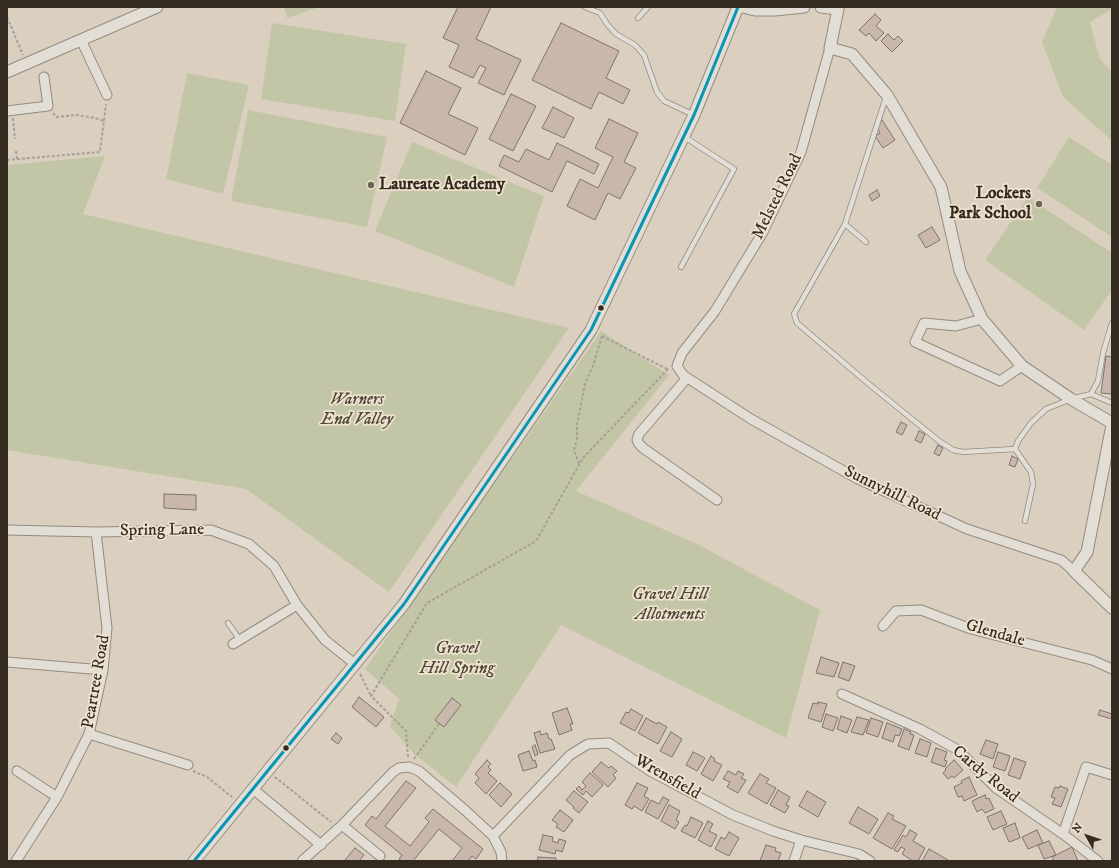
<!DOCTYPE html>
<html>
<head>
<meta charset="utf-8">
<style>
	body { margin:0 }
	#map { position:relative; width:1119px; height:868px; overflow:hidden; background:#dbd0bf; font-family:"IM FELL DW Pica",serif }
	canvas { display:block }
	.frame { position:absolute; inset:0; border:8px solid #332a20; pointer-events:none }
	.north { position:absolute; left:1067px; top:816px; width:40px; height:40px; -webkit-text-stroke:3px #efe2ce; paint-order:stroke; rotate:310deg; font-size:11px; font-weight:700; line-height:16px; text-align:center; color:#332a20 }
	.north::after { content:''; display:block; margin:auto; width:14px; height:18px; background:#332a20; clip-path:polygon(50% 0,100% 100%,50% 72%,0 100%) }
</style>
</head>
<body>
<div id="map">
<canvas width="1119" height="868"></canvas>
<div class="frame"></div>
<div class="north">N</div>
</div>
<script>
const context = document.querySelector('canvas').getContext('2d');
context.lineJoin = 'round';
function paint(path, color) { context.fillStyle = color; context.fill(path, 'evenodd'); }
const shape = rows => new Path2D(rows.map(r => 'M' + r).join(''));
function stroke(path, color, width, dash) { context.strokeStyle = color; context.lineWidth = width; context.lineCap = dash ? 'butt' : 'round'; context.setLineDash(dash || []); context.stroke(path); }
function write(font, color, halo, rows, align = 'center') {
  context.font = font + ' "IM FELL DW Pica",serif'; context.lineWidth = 3.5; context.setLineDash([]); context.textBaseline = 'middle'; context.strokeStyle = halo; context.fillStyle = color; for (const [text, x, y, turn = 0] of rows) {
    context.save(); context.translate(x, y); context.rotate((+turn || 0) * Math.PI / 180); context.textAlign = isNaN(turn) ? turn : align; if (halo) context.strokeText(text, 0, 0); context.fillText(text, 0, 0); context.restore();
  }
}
paint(shape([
	[284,7,319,7,287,18],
	[1057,7,1112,7,1112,9,1090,22,1100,59,1112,72,1112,141,1063,97,1042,42],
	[272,23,406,44,395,121,261,99],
	[187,73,249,85,223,194,166,179],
	[248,110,387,137,367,227,231,201],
	[1069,137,1112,165,1112,237,1037,188],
	[412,142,544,196,514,287,375,231],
	[105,156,83,214,569,328,389,592,246,489,7,450,7,165],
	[1028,197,1112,253,1112,290,1084,330,985,260],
	[601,331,669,375,576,491,695,543,820,610,786,738,561,625,456,787,415,755,390,726,399,699,365,669]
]), '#c3c6a6');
const building = shape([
	[458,7,491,7,476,39,521,60,504,95,478,83,486,68,480,65,473,78,449,67,459,45,443,38,458,7],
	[875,14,881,20,876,26,884,33,876,41,869,33,866,36,859,30,875,14],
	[561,23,619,51,606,78,630,90,623,104,599,92,591,109,532,80,561,23],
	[888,34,894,40,898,36,903,41,892,52,881,41,888,34],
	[426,71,461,88,448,114,478,128,465,155,400,123,426,71],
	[511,94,536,106,513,151,489,139,511,94],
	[553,107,574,118,564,138,542,128,553,107],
	[609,119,638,133,624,162,636,168,620,199,608,193,595,220,567,206,580,179,598,188,613,157,595,148,609,119],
	[882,120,895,140,883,148,875,136,880,133,878,129,880,122,882,120],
	[557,143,599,164,594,174,567,161,552,192,499,166,504,155,519,162,526,149,549,160,557,143],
	[877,190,880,196,872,201,869,195,877,190],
	[932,227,940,240,926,248,918,235,932,227],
	[1106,356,1112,357,1112,394,1101,393,1106,356],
	[901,422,907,425,902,435,896,432,901,422],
	[919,431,925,434,921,443,915,440,919,431],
	[938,445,943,448,939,456,934,453,938,445],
	[1012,456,1018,459,1015,467,1009,465,1012,456],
	[164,494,196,495,196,510,164,508,164,494],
	[821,657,839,663,834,677,816,673,821,657],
	[843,662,855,666,849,681,838,677,843,662],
	[359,697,384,717,376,727,352,707,359,697],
	[452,698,461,705,444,727,435,720,452,698],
	[818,702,827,704,821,722,808,718,813,703,818,704,818,702],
	[567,708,573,724,570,724,572,730,559,735,552,713,567,708],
	[631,709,643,716,635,731,620,723,626,712,629,713,631,709],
	[1100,710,1112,714,1112,719,1098,715,1100,710],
	[826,714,838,718,833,731,822,727,826,714],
	[841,716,852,720,847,733,837,729,841,716],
	[857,717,869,720,863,735,851,732,857,717],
	[646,718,657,724,658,722,667,727,658,744,638,733,646,718],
	[871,718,883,722,878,737,866,733,871,718],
	[887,723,902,729,899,736,895,735,893,742,882,738,887,723],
	[904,729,911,732,910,734,914,735,909,750,898,746,904,729],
	[540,731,541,735,547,733,549,739,551,739,555,749,540,753,534,733,540,731],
	[671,732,682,739,672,757,660,751,671,732],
	[336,733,342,738,338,744,331,739,336,733],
	[920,739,931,743,927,757,915,753,920,739],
	[986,740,998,744,993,759,980,754,986,740],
	[535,745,538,754,535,756,532,747,535,745],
	[936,748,947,752,944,760,947,761,945,767,931,762,936,748],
	[529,751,533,761,535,760,537,767,523,771,518,755,529,751],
	[693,752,705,758,697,771,686,765,693,752],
	[998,752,1010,756,1005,771,993,767,998,752],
	[711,756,715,759,714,761,722,765,713,781,701,774,711,756],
	[1014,758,1026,762,1020,779,1008,775,1014,758],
	[487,760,491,764,488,767,491,770,488,773,497,781,486,794,475,783,479,778,475,774,487,760],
	[954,760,963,770,954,778,952,776,948,779,943,773,946,770,945,769,954,760],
	[601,762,609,768,611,766,617,771,613,775,616,778,608,787,592,772,601,762],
	[728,771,736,775,738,771,744,774,741,778,746,780,738,793,727,787,730,782,723,779,728,771],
	[590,773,603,785,592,797,586,791,583,795,576,789,579,786,582,790,586,786,582,782,590,773],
	[760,774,769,779,766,783,776,788,767,804,748,793,760,774],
	[969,777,977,795,964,801,962,796,958,797,954,787,962,783,961,781,969,777],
	[406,781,416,788,385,826,410,846,429,822,425,818,433,809,483,849,476,859,472,856,468,861,452,861,462,848,439,829,413,861,402,861,399,859,402,855,365,825,372,816,376,819,406,781],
	[500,783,512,794,501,807,489,795,500,783],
	[637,783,648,788,644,796,649,799,642,811,634,806,632,809,625,805,637,783],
	[1060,786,1068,789,1061,807,1052,804,1055,798,1051,797,1055,787,1059,788,1060,786],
	[778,790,790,797,786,805,789,806,785,813,770,805,778,790],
	[574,791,588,802,579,813,573,808,574,807,566,800,574,791],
	[807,791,826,802,818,817,799,806,807,791],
	[985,795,986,799,989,798,994,809,985,813,982,809,977,812,972,801,985,795],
	[663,797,669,800,658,819,645,812,651,800,659,804,663,797],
	[669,805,680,811,676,820,679,822,675,829,661,821,669,805],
	[858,807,878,819,869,834,849,823,858,807],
	[560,810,573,820,564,832,556,827,558,824,552,820,560,810],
	[1001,811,1007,824,993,830,987,817,1001,811],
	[888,813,894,816,892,819,906,826,892,849,873,838,888,813],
	[691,817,703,823,695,838,681,831,685,825,687,826,691,817],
	[708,821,713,824,709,831,717,835,711,847,698,840,708,821],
	[1015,823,1020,838,1009,842,1003,828,1015,823],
	[910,830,917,834,913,841,925,848,918,861,913,861,902,854,905,849,901,847,898,852,894,850,903,835,906,837,910,830],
	[1037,830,1043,843,1028,849,1022,837,1037,830],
	[729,832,739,838,729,856,715,849,721,837,725,839,729,832],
	[543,835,553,837,552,841,558,843,559,839,566,841,562,852,556,850,555,854,539,850,543,835],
	[1049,841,1056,855,1044,859,1038,845,1049,841],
	[766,845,776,848,775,851,781,853,778,861,760,861,766,845],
	[1072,847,1078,861,1054,861,1052,857,1072,847],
	[355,848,364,855,359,861,344,861,355,848],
	[929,849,948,860,947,861,922,861,929,849],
	[538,857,556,858,556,861,537,861,538,857]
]);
paint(building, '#cab7ac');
stroke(building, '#7b756b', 1);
const service = shape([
	[585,7,600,13,607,24,616,34,635,45,644,55,657,92,664,101,694,115],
	[638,18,648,7],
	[886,97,845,224,794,314,797,323,870,385,939,441,953,450,963,452,1015,449],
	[845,224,866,242],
	[681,267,734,169,683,136],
	[1091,394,1112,403],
	[1025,521,1033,484,1031,472,1015,449,1018,441,1031,423,1046,409,1071,399,1091,394,1098,381,1103,353,1112,323],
	[228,623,240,640]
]);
const minor = shape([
	[81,40,107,95],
	[830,48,801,152,763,232,715,311,682,353,677,366,683,375,751,419,858,479,967,529,1061,560,1074,571],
	[7,111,48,106,44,77],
	[982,319,956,326,924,323,915,342,1000,381,1022,366],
	[687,378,639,434,637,440,639,444,643,448,717,500],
	[7,530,96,532,211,530,249,544,274,566,297,605,325,640,355,664],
	[883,626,896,611,921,610,971,629,1092,660,1112,669],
	[233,644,297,605],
	[7,662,103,670],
	[842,694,920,729,958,750,996,788,1063,834,1098,861],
	[89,734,188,765],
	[17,771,57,797],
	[253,789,321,845],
	[342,825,380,856],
	[1063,834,1086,767,1112,775],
	[493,836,570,755,588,744,609,743,650,771,733,815,773,831,801,840,859,854,870,861],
	[16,861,57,797,89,734,103,670,107,628,96,532],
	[302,861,342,825,393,772,399,768,409,767,419,771,466,811,493,836,501,852,502,861],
	[794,861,801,840]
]);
const tertiary = shape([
	[743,7,755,10,775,10,804,7],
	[821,7,838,9,830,48,852,54,887,95,941,187,960,271,982,319,1022,366,1071,399,1112,423],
	[7,72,157,7],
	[1112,425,1087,552,1074,571,1112,608],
	[194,861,404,604,591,330,694,115,738,7]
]);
stroke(service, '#928b81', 6);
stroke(minor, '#928b81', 11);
stroke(tertiary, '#928b81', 13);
stroke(shape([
	[7,17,23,55],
	[53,113,56,117,77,115,95,118,104,121],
	[13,118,15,139],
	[16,151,17,159],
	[7,160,100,152,106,104],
	[602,336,667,369],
	[579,464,574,450,577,439,577,424,585,384,594,363,602,336],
	[360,674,371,696],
	[408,757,406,731,371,696,427,603,536,541,583,458,669,368],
	[414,759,439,724],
	[193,771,207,777,232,797],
	[275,777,331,822]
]), '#a5a098', 2, [3, 2]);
stroke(service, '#e3ded5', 4.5);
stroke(minor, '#e3ded5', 9);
stroke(tertiary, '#e3ded5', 11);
stroke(shape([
	[194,861,404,604,591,330,694,115,738,7]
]), '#0896b4', 3);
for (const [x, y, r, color] of [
	[371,185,4,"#6e6458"],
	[1039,204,4,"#6e6458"],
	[601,308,3.5,"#332a20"],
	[286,748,3.5,"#332a20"]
]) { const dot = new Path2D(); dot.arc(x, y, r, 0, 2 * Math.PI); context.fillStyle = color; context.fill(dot); stroke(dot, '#efe2ce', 1.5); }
write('bold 17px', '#332a20', '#efe2ce', [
	["Laureate Academy",379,185],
	["Lockers",1031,194,"right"],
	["Park School",1031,214,"right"]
], 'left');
write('17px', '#332a20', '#efe2ce', [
	["Melsted Road",778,197,-64],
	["Sunnyhill Road",892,494,26],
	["Spring Lane",162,531,-1],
	["Glendale",995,634,16],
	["Peartree Road",97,682,-80],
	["Cardy Road",985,775,39],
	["Wrensfield",667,778,30]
]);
write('italic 17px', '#4c4737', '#efe2ce', [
	["Warners",357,400],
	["End Valley",357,420],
	["Gravel Hill",670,595],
	["Allotments",670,615],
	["Gravel",457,649],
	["Hill Spring",457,669]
]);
</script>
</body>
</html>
